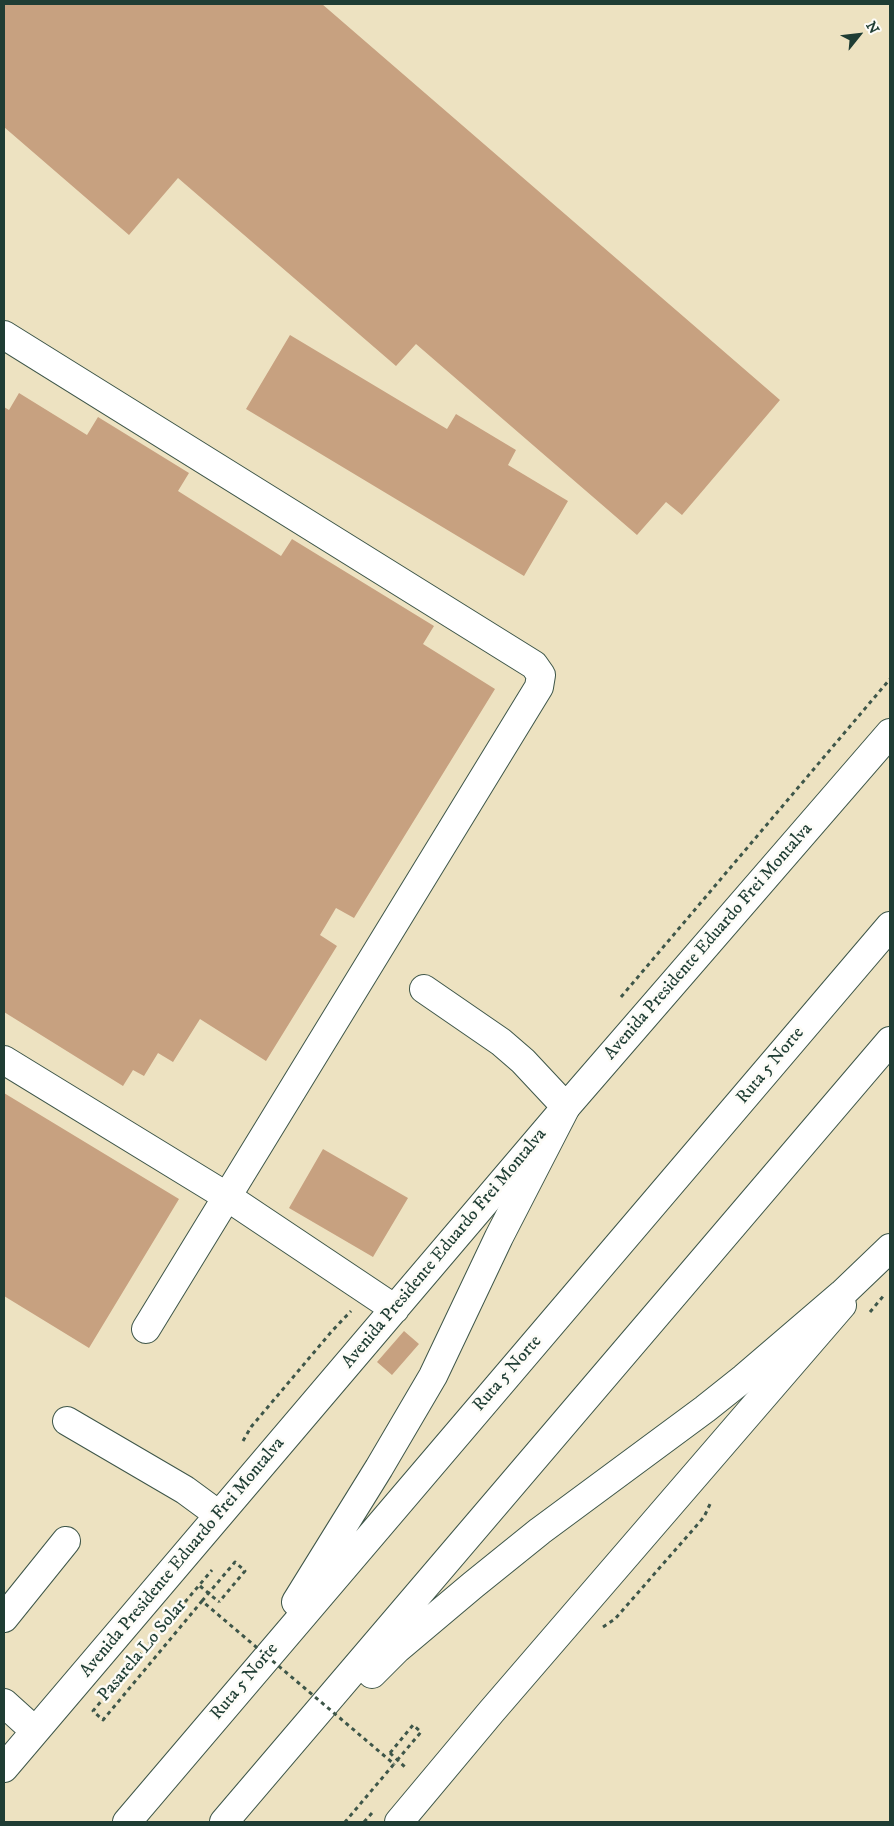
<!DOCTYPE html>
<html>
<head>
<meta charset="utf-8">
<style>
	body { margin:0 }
	#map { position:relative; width:894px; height:1826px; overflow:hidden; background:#ede2c1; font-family:"IM FELL DW Pica",serif }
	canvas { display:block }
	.frame { position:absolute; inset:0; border:5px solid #1f3d34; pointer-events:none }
	.north { position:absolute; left:834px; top:10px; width:50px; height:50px; -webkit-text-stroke:4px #fdfcf7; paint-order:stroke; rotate:61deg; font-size:14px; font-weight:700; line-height:20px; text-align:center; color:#1f3d34 }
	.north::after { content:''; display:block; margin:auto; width:18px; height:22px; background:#1f3d34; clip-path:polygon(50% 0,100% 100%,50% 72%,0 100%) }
</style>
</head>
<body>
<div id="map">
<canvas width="894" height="1826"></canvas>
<div class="frame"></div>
<div class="north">N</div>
</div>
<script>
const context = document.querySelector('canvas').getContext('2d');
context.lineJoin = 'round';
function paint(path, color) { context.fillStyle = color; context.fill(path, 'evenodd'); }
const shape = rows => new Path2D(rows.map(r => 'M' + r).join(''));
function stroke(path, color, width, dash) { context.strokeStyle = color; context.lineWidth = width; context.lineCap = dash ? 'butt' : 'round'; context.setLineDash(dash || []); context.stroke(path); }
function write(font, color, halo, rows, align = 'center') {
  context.font = font + ' "IM FELL DW Pica",serif'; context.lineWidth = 5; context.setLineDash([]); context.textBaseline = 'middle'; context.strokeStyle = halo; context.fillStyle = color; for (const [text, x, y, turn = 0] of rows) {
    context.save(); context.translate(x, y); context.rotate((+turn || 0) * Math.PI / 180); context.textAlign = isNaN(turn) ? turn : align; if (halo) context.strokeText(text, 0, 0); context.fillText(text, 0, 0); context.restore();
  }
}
paint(shape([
	[4,4,322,4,780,400,682,515,666,502,637,535,416,344,396,366,178,178,129,235,4,127],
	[290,335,447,429,456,414,516,450,508,465,568,501,524,576,246,409],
	[19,393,87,435,98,417,189,473,178,491,281,556,292,539,434,626,423,644,495,689,354,918,336,908,320,935,337,946,266,1061,200,1019,173,1062,158,1053,144,1076,133,1070,123,1086,4,1012,4,407,9,410],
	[4,1093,179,1199,89,1348,4,1296],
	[323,1149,408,1198,373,1257,289,1208],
	[404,1331,419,1344,392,1375,377,1362]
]), '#c7a180');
const minor = shape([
	[4,335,534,665,541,675,539,687,146,1329],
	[424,989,501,1042,523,1061,566,1107],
	[4,1060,226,1196,395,1309],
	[67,1421,185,1490,219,1515],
	[4,1618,66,1541],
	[4,1703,35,1731],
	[4,1768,566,1107,890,733],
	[399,1822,491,1712,842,1305]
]);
const highway = shape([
	[296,1602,379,1468,433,1376,499,1237,566,1107],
	[372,1674,397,1649,473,1585,540,1531,705,1409,744,1378,842,1294,890,1248],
	[127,1822,890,926],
	[224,1822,890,1041]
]);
stroke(minor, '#3e5649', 30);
stroke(highway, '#3e5649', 30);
stroke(shape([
	[621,997,890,679],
	[870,1312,885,1294],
	[243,1441,251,1427,332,1331,351,1311],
	[200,1586,219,1602],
	[185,1602,212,1570],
	[603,1627,615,1619,704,1517,711,1502],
	[390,1753,407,1769],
	[364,1822,372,1813]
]), '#3e5649', 3, [4, 4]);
stroke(minor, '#fff', 28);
stroke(highway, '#fff', 28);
stroke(shape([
	[202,1601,235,1562,245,1571,219,1602],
	[177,1610,93,1711,103,1720,202,1601,394,1764,345,1822],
	[390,1753,413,1725,421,1732,394,1764]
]), '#3e5649', 3, [4, 4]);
write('18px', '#1f3d34', '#fdfcf7', [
	["Avenida Presidente Eduardo Frei Montalva",709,942,-49],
	["Ruta 5 Norte",771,1066,-50],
	["Avenida Presidente Eduardo Frei Montalva",445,1249,-50],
	["Ruta 5 Norte",508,1374,-49],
	["Avenida Presidente Eduardo Frei Montalva",183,1558,-50],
	["Pasarela Lo Solar",143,1651,-50],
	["Ruta 5 Norte",245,1682,-50]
]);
</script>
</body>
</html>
